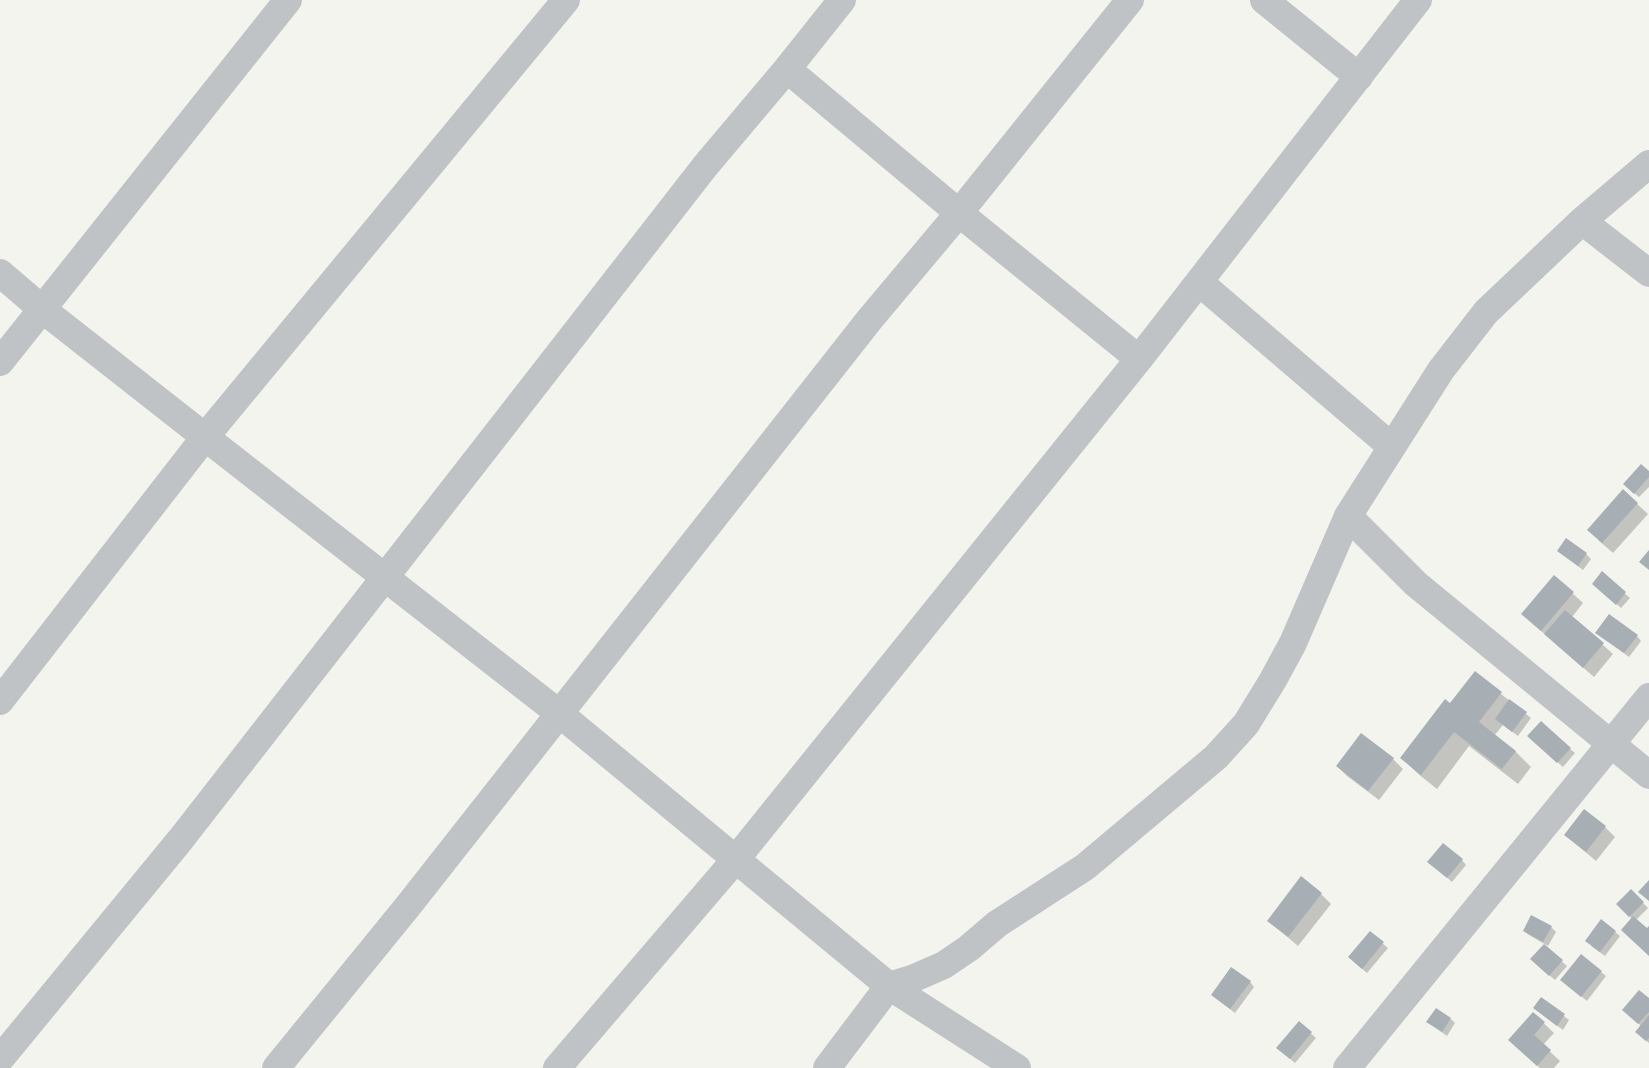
<!DOCTYPE html>
<html>
<head>
<meta charset="utf-8">
<style>
	body { margin:0 }
	canvas { display:block; background:#f4f4ef }
</style>
</head>
<body>
<canvas width="1649" height="1068"></canvas>
<script>
const context = document.querySelector('canvas').getContext('2d');
context.lineJoin = 'round';
function paint(path, color) { context.fillStyle = color; context.fill(path, 'evenodd'); }
const shape = rows => new Path2D(rows.map(r => 'M' + r).join(''));
function stroke(path, color, width, dash) { context.strokeStyle = color; context.lineWidth = width; context.lineCap = dash ? 'butt' : 'round'; context.setLineDash(dash || []); context.stroke(path); }
paint(shape([
	[1649,473,1649,487,1639,497,1629,489],
	[1623,491,1648,514,1613,553,1598,540],
	[1586,554,1591,559,1583,570,1563,555],
	[1602,573,1630,598,1621,608,1598,588],
	[1554,576,1583,603,1572,617,1613,654,1594,677,1533,624],
	[1637,636,1641,641,1629,657,1602,637],
	[1475,673,1531,718,1518,736,1503,725,1494,736,1516,752,1531,767,1518,784,1469,746,1437,789,1417,773,1402,758,1450,705],
	[1533,741,1570,749,1575,753,1563,767],
	[1393,759,1403,769,1379,800,1347,776,1337,766],
	[1605,827,1615,837,1596,861,1565,835],
	[1462,860,1466,865,1452,882,1434,866],
	[1631,891,1648,908,1636,920,1647,930,1649,928,1649,955,1632,919,1618,904],
	[1321,894,1331,904,1298,946,1269,921],
	[1551,927,1556,932,1548,946,1529,935,1524,931],
	[1615,932,1620,936,1605,956,1591,946],
	[1370,933,1388,948,1367,973,1354,962],
	[1544,945,1567,966,1555,980,1536,964],
	[1601,972,1606,976,1587,1001,1567,985],
	[1250,982,1254,987,1235,1013,1217,999],
	[1541,998,1569,1020,1563,1030,1539,1012],
	[1649,1000,1649,1043,1641,1037,1641,1026,1628,1014],
	[1533,1013,1554,1033,1543,1045,1560,1061,1554,1068,1540,1068,1520,1050],
	[1451,1019,1455,1023,1447,1036,1433,1026],
	[1299,1023,1316,1038,1295,1063,1282,1052]
]), '#0003');
paint(shape([
	[1641,464,1649,471,1649,477,1634,494,1623,484],
	[1623,489,1638,503,1602,543,1587,530],
	[1566,538,1587,553,1578,566,1557,551],
	[1649,550,1649,570,1639,562],
	[1602,571,1626,592,1616,605,1592,584],
	[1554,575,1574,592,1541,631,1521,614],
	[1565,610,1604,643,1583,668,1544,634],
	[1609,614,1638,635,1624,653,1595,633],
	[1475,671,1502,692,1479,722,1516,751,1502,769,1454,732,1421,775,1400,758,1445,699,1450,703],
	[1509,699,1527,712,1512,732,1495,719],
	[1541,721,1571,748,1557,763,1527,736],
	[1361,733,1394,758,1368,791,1336,766],
	[1584,809,1606,826,1586,852,1564,835],
	[1443,843,1463,859,1447,878,1427,862],
	[1301,876,1322,893,1288,937,1267,921],
	[1649,880,1649,901,1638,892],
	[1631,889,1644,902,1629,917,1616,904],
	[1531,915,1552,926,1543,942,1523,931],
	[1633,916,1647,928,1649,926,1649,956,1621,930],
	[1601,919,1616,931,1600,952,1585,941],
	[1370,931,1384,942,1362,969,1348,957],
	[1544,944,1563,960,1549,976,1530,959],
	[1581,954,1602,971,1581,997,1560,980],
	[1231,967,1251,981,1230,1009,1211,995],
	[1639,990,1649,998,1649,1012,1638,1024,1622,1010],
	[1541,997,1565,1014,1557,1026,1533,1008],
	[1436,1008,1451,1018,1442,1032,1426,1022],
	[1533,1012,1545,1022,1534,1035,1551,1050,1537,1066,1508,1040],
	[1649,1015,1649,1038,1646,1041,1635,1032],
	[1299,1021,1312,1032,1290,1059,1276,1048]
]), '#a7aeb4');
stroke(shape([
	[1264,0,1359,77],
	[787,69,959,213,1139,359],
	[1582,221,1649,273],
	[0,273,42,309,205,437,560,714,889,986,1017,1068],
	[1199,282,1392,447],
	[0,362,288,0],
	[1348,516,1416,584,1649,775],
	[0,701,205,437,566,0],
	[0,1059,181,839,706,165,787,69,842,0],
	[276,1068,408,906,870,319,959,213,1130,0],
	[557,1068,736,859,1139,359,1418,0],
	[827,1068,889,986,912,979,944,965,969,948,997,924,1085,867,1216,757,1246,724,1273,680,1293,643,1348,516,1441,370,1486,312,1582,221,1649,164],
	[1347,1068,1649,697]
]), '#bfc3c6', 28);
</script>
</body>
</html>
